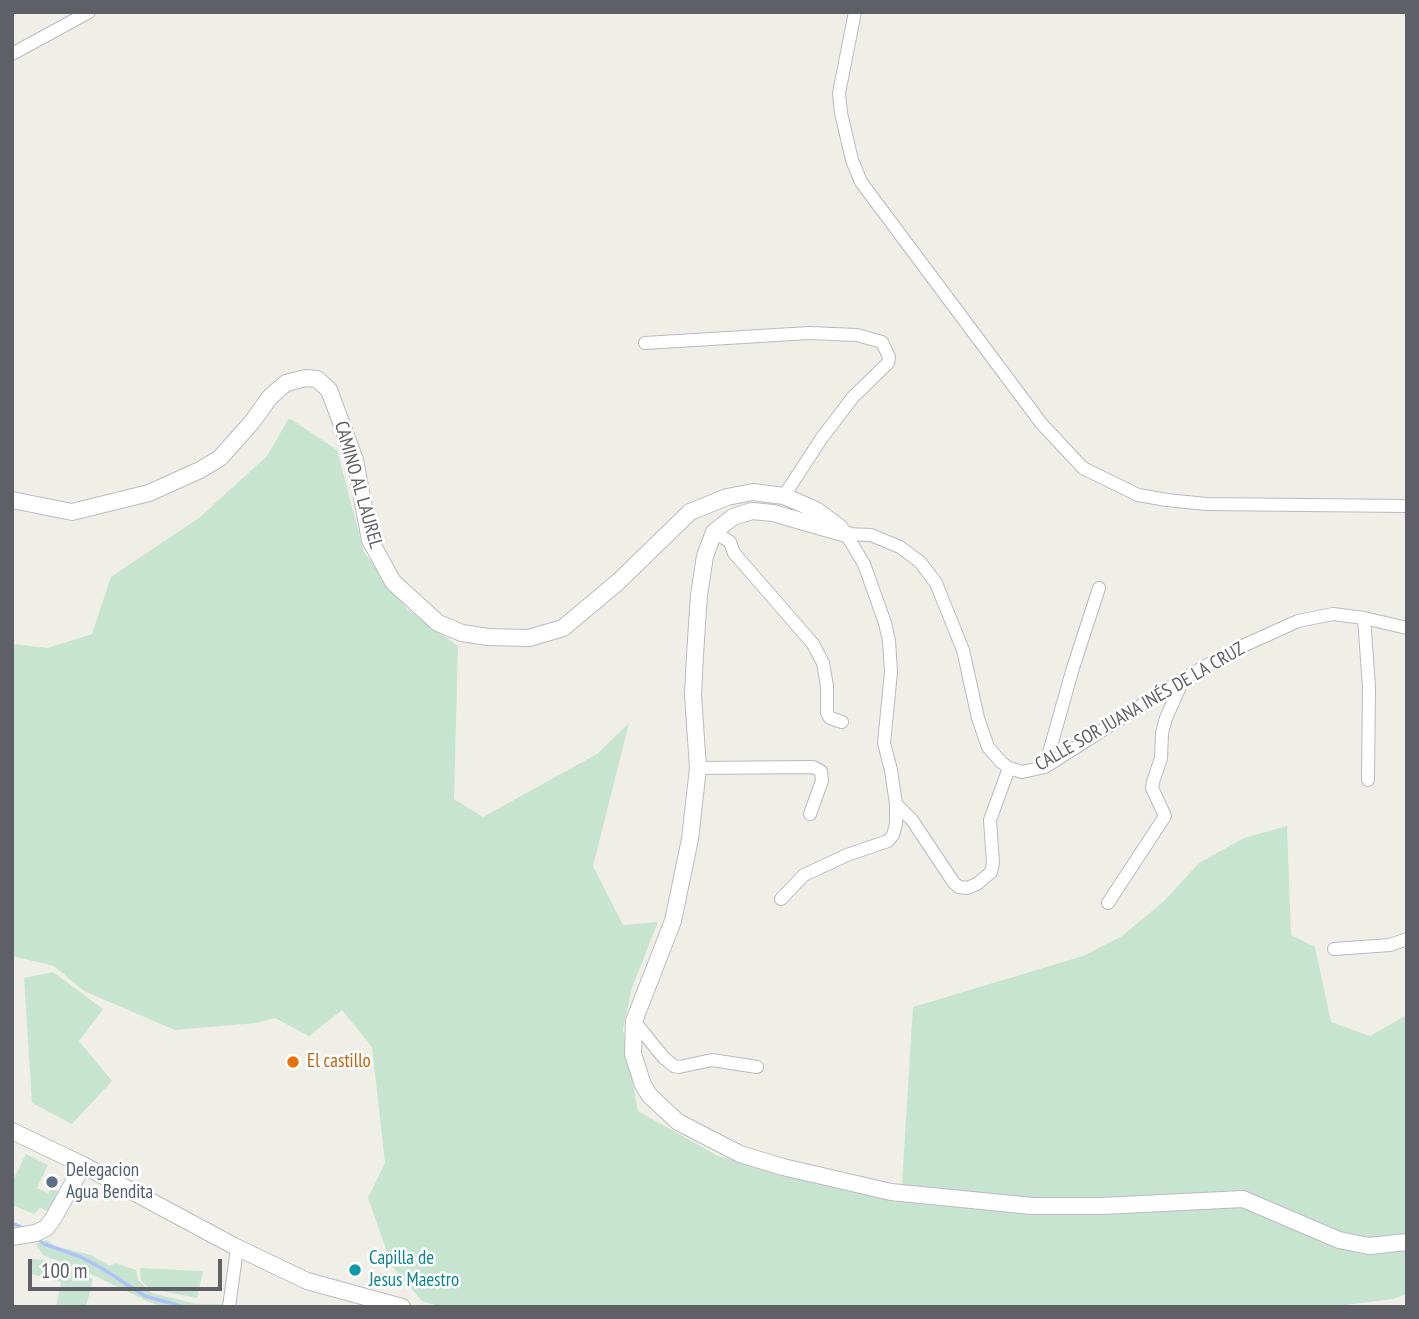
<!DOCTYPE html>
<html>
<head>
<meta charset="utf-8">
<style>
	body { margin:0 }
	#map { position:relative; width:1419px; height:1319px; overflow:hidden; background:#efefe8; font-family:"PT Sans Narrow",sans-serif }
	canvas { display:block }
	.frame { position:absolute; inset:0; border:14px solid #5f6066; pointer-events:none }
	.scale { position:absolute; left:28px; top:1259px; width:194px; height:32px; box-sizing:border-box; border:4px solid #5f6066; border-top:0; padding-left:9px; font-size:21px; line-height:24px; white-space:nowrap; color:#5f6066; -webkit-text-stroke:5px #fff; paint-order:stroke }
</style>
</head>
<body>
<div id="map">
<canvas width="1419" height="1319"></canvas>
<div class="frame"></div>
<div class="scale">100 m</div>
</div>
<script>
const context = document.querySelector('canvas').getContext('2d');
context.lineJoin = 'round';
function paint(path, color) { context.fillStyle = color; context.fill(path, 'evenodd'); }
const shape = rows => new Path2D(rows.map(r => 'M' + r).join(''));
function stroke(path, color, width, dash) { context.strokeStyle = color; context.lineWidth = width; context.lineCap = dash ? 'butt' : 'round'; context.setLineDash(dash || []); context.stroke(path); }
function write(font, color, halo, rows, align = 'center') {
  context.font = font + ' "PT Sans Narrow",sans-serif'; context.lineWidth = 5; context.setLineDash([]); context.textBaseline = 'middle'; context.strokeStyle = halo; context.fillStyle = color; for (const [text, x, y, turn = 0] of rows) {
    context.save(); context.translate(x, y); context.rotate((+turn || 0) * Math.PI / 180); context.textAlign = isNaN(turn) ? turn : align; if (halo) context.strokeText(text, 0, 0); context.fillText(text, 0, 0); context.restore();
  }
}
paint(shape([
	[289,418,337,450,364,552,407,609,458,646,454,799,483,817,597,754,629,723,593,866,623,925,658,922,632,988,623,1029,638,1111,718,1156,835,1188,901,1200,913,1007,1083,956,1122,936,1164,901,1199,863,1244,838,1287,826,1291,935,1315,947,1331,1022,1370,1036,1407,1015,1407,1294,1393,1299,1330,1307,441,1307,422,1301,392,1266,368,1198,385,1163,372,1047,342,1010,309,1036,275,1018,256,1023,175,1030,84,991,54,966,12,956,12,644,48,648,92,634,111,577,199,518,267,456],
	[53,972,103,1009,79,1041,112,1081,72,1124,32,1103,24,978],
	[26,1154,48,1165,37,1188,48,1193,50,1188,59,1192,48,1211,40,1208,34,1214,12,1205,12,1182],
	[47,1240,55,1246,91,1255,110,1266,115,1263,136,1270,138,1280,152,1293,196,1304,223,1304,223,1307,162,1307,147,1301,95,1276,43,1255,36,1244],
	[29,1259,47,1260,93,1279,86,1307,56,1307,61,1282,28,1273],
	[140,1268,203,1271,197,1298,151,1289,141,1281]
]), '#c7e4d0');
stroke(shape([
	[12,1223,23,1228],
	[38,1239,44,1244,81,1257,103,1269,145,1296,184,1307]
]), '#afc2f8', 3.5);
const street = shape([
	[855,12,839,93,841,113,852,160,861,182,1041,423,1083,468,1138,495,1167,500,1206,504,1407,506],
	[12,54,89,12],
	[645,343,809,333,857,335,882,342,889,357,888,363,853,397,821,439,784,496],
	[714,532,730,542,734,553,813,644,823,663,827,686,827,713,830,718,842,722],
	[846,534,871,535,900,547,920,562,936,583,963,650,978,718,988,747,1001,762,1009,768,1022,772,1045,767,1184,678,1236,649,1298,621,1333,614,1364,618,1407,628],
	[1364,618,1369,687,1368,780],
	[1045,767,1073,668,1099,588],
	[698,768,813,767,821,771,822,781,810,814],
	[896,804,912,820,954,883,959,887,967,888,977,884,991,872,993,863,990,820,1009,768],
	[781,899,804,875,847,855,888,841,893,835,896,824,896,804,891,770,884,743,891,672,889,641,885,623,864,564,846,534],
	[1108,903,1165,816,1152,788,1153,782,1161,758,1162,733,1166,718,1184,678],
	[1334,949,1390,945,1407,939],
	[634,1021,664,1058,674,1066,679,1067,712,1060,757,1067],
	[229,1307,236,1256]
]);
const secondary = shape([
	[12,500,72,512,149,493,200,470,220,458,252,422,270,397,286,383,306,378,317,379,329,390,355,460,370,540,393,582,438,623,462,633,488,637,529,638,563,628,618,582,690,512,727,497,753,492,784,496,816,510,840,528],
	[846,534,773,513,752,511,733,517,714,532,705,556,699,595,695,655,693,695,698,768,690,839,673,921,634,1021,633,1054,643,1085,650,1096,678,1122,740,1154,783,1167,891,1192,1032,1206,1102,1206,1243,1199,1339,1240,1369,1246,1407,1242],
	[12,1131,83,1165,234,1246,307,1281,402,1307],
	[12,1237,36,1233,46,1228,53,1219,83,1165]
]);
stroke(street, '#b9bac0', 14);
stroke(secondary, '#bbbbc1', 18);
stroke(street, '#fff', 12);
stroke(secondary, '#fff', 16);
for (const [x, y, r, color] of [
	[293,1062,7,"#e8710a"],
	[52,1182,7,"#5c6f8a"],
	[355,1270,7,"#0f9aa8"]
]) { const dot = new Path2D(); dot.arc(x, y, r, 0, 2 * Math.PI); context.fillStyle = color; context.fill(dot); stroke(dot, '#fff', 2.5); }
write('19px', '#5f6066', '#fff', [
	["CAMINO AL LAUREL",358,485,74],
	["CALLE SOR JUANA INÉS DE LA CRUZ",1140,707,-30]
]);
write('19px', '#c56008', '#fff', [
	["El castillo",307,1062]
], 'left');
write('19px', '#4e5e75', '#fff', [
	["Delegacion",66,1171],
	["Agua Bendita",66,1193]
], 'left');
write('19px', '#0d838f', '#fff', [
	["Capilla de",369,1259],
	["Jesus Maestro",369,1281]
], 'left');
</script>
</body>
</html>
